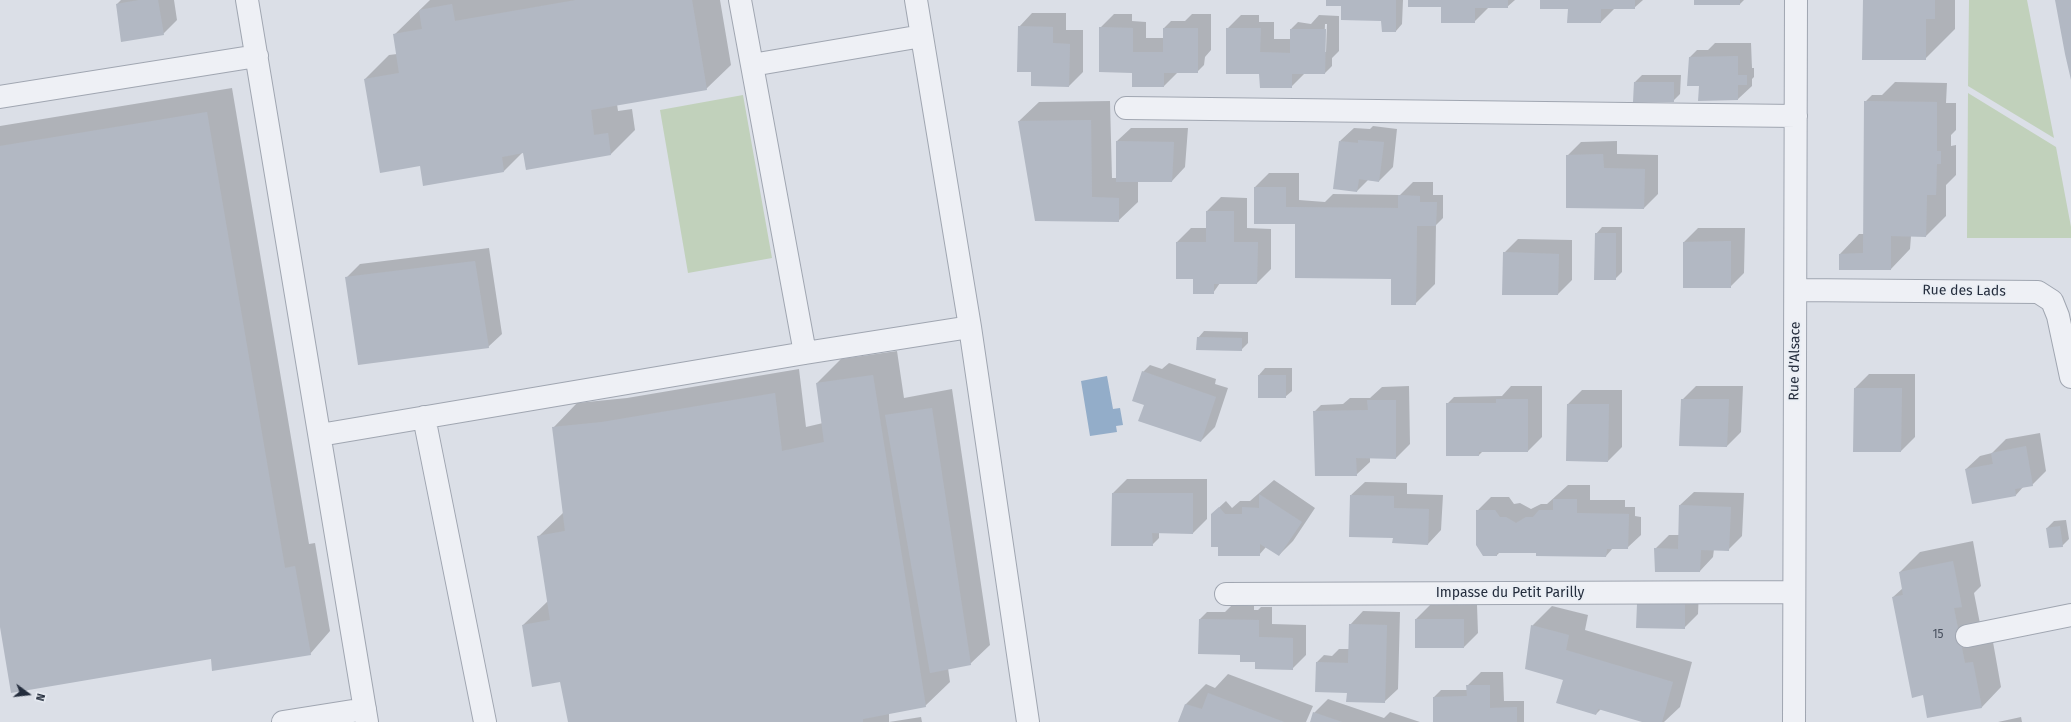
<!DOCTYPE html>
<html>
<head>
<meta charset="utf-8">
<style>
	body { margin:0 }
	#map { position:relative; width:2071px; height:722px; overflow:hidden; background:#dbdfe7; font-family:"Fira Sans",sans-serif }
	canvas { display:block }
	.north { position:absolute; left:8px; top:674px; width:40px; height:40px; -webkit-text-stroke:3px #eaeef4; paint-order:stroke; rotate:105deg; font-size:11px; font-weight:700; line-height:16px; text-align:center; color:#242d3d }
	.north::after { content:''; display:block; margin:auto; width:14px; height:18px; background:#242d3d; clip-path:polygon(50% 0,100% 100%,50% 72%,0 100%) }
</style>
</head>
<body>
<div id="map">
<canvas width="2071" height="722"></canvas>
<div class="north">N</div>
</div>
<script>
const context = document.querySelector('canvas').getContext('2d');
context.lineJoin = 'round';
function paint(path, color) { context.fillStyle = color; context.fill(path, 'evenodd'); }
const shape = rows => new Path2D(rows.map(r => 'M' + r).join(''));
function stroke(path, color, width, dash) { context.strokeStyle = color; context.lineWidth = width; context.lineCap = dash ? 'butt' : 'round'; context.setLineDash(dash || []); context.stroke(path); }
function write(font, color, halo, rows, align = 'center') {
  context.font = font + ' "Fira Sans",sans-serif'; context.lineWidth = 4; context.setLineDash([]); context.textBaseline = 'middle'; context.strokeStyle = halo; context.fillStyle = color; for (const [text, x, y, turn = 0] of rows) {
    context.save(); context.translate(x, y); context.rotate((+turn || 0) * Math.PI / 180); context.textAlign = isNaN(turn) ? turn : align; if (halo) context.strokeText(text, 0, 0); context.fillText(text, 0, 0); context.restore();
  }
}
paint(shape([
	[1969,0,2027,0,2054,138,1968,86],
	[1968,93,2056,147,2071,227,2071,238,1967,238],
	[743,95,772,258,688,273,660,110]
]), '#c1d1bb');
paint(shape([
	[1107,376,1113,409,1120,408,1123,425,1116,426,1117,432,1090,436,1081,381]
]), '#93adc9');
paint(shape([
	[121,0,174,0,177,20,163,34,117,4],
	[430,0,720,0,731,65,706,89,617,104,618,111,632,109,635,130,611,154,526,168,524,152,522,153,504,171,421,165,365,79,389,55,397,54,394,35],
	[1327,0,1403,0,1402,24,1396,31,1383,18],
	[1409,0,1515,0,1507,7,1489,7,1474,22,1442,6],
	[1541,0,1643,0,1634,8,1615,8,1601,22,1569,8],
	[1695,0,1744,0,1740,4],
	[1864,0,1955,0,1955,29,1925,59],
	[1032,13,1066,13,1066,30,1083,30,1083,72,1069,86,1032,69,1019,27],
	[1114,14,1132,14,1132,21,1146,22,1146,38,1164,38,1164,28,1171,21,1185,21,1192,14,1211,14,1211,50,1205,57,1204,65,1197,72,1178,72,1164,86,1133,72,1100,28],
	[1241,15,1259,15,1259,22,1274,22,1274,39,1291,39,1291,29,1298,22,1311,24,1319,15,1339,16,1339,51,1332,58,1332,66,1325,73,1305,73,1291,87,1260,73,1227,29],
	[1325,24,1327,24,1326,52,1324,52],
	[1715,43,1751,43,1752,68,1754,68,1754,77,1752,79,1752,86,1738,99,1700,85,1690,57,1697,50,1708,50],
	[1642,75,1681,75,1680,94,1673,101,1635,82],
	[1895,82,1947,83,1946,103,1956,103,1956,130,1951,135,1951,146,1956,145,1956,175,1946,185,1946,216,1926,236,1911,236,1910,249,1891,269,1840,254,1859,234,1864,234,1865,102,1872,95,1882,95],
	[232,88,309,544,315,543,330,631,310,654,212,658,0,622,0,126],
	[1110,101,1112,178,1117,178,1117,141,1131,128,1188,128,1185,167,1172,181,1138,181,1138,202,1118,221,1036,220,1019,121,1039,102],
	[1373,126,1397,129,1393,167,1379,181,1368,180,1357,191,1340,141,1354,128,1370,129],
	[1617,141,1617,154,1658,155,1658,194,1644,208,1567,156,1581,142],
	[1269,173,1299,173,1299,200,1325,202,1333,194,1400,195,1413,182,1433,182,1433,195,1443,195,1443,218,1436,225,1435,284,1415,304,1392,278,1296,223,1255,187],
	[1221,197,1247,198,1247,228,1271,229,1271,269,1257,283,1220,283,1213,293,1194,278,1177,278,1177,242,1191,228,1207,228,1207,211],
	[1602,227,1622,227,1622,272,1615,279,1596,234],
	[1698,228,1745,228,1744,273,1730,287,1684,242],
	[1518,239,1572,240,1572,280,1558,294,1504,253],
	[489,248,502,334,488,347,346,278,360,264],
	[1204,331,1248,332,1248,343,1241,350,1198,338],
	[897,351,904,398,952,389,990,645,970,664,948,668,950,682,925,706,889,713,889,722,921,717,922,722,569,722,561,681,523,625,548,601,538,537,564,512,553,428,577,403,627,398,799,369,806,427,823,423,817,383,841,359],
	[1169,363,1216,379,1215,384,1228,388,1215,427,1201,441,1143,372,1150,365,1162,369],
	[1265,368,1292,368,1292,391,1285,397,1259,375],
	[1869,374,1915,374,1915,437,1901,451,1854,451,1855,388],
	[1409,386,1410,444,1396,458,1370,457,1370,462,1356,475,1314,412,1321,405,1343,404,1350,398,1370,398,1382,387],
	[1511,386,1542,386,1542,437,1528,451,1483,451,1479,455,1447,404,1454,397,1502,396],
	[1696,386,1743,386,1741,432,1727,446,1682,400],
	[1582,390,1622,390,1622,447,1608,461,1568,404],
	[2040,433,2046,471,2032,485,2024,486,2016,495,1966,469,1980,456,1992,453,2006,439],
	[1127,479,1207,479,1207,519,1193,533,1159,532,1159,538,1152,545,1112,545,1113,493],
	[1274,480,1315,508,1293,541,1279,555,1266,547,1259,555,1219,544,1212,514,1226,501,1232,508,1240,501,1250,501],
	[1365,482,1407,483,1407,494,1443,495,1441,530,1428,544,1394,537,1351,495],
	[1568,485,1590,485,1590,500,1625,500,1625,507,1635,507,1635,516,1641,517,1641,535,1627,548,1613,548,1606,556,1537,552,1500,552,1497,555,1477,511,1491,497,1509,497,1514,504,1520,503,1531,509,1541,504,1547,504],
	[1694,492,1744,493,1742,536,1728,550,1714,549,1713,557,1700,571,1655,549,1669,535,1679,535,1680,505],
	[2066,520,2069,539,2062,546,2047,528,2054,521],
	[1973,541,1981,586,1974,593,1984,644,1993,642,2001,687,1982,707,1924,694,1893,597,1903,588,1900,572,1920,552],
	[1652,591,1699,591,1698,614,1684,628,1638,604],
	[1232,605,1254,606,1254,610,1258,610,1261,607,1272,607,1272,624,1306,625,1306,655,1292,669,1256,661,1242,654,1200,619,1207,612,1225,612],
	[1430,605,1477,605,1478,633,1464,647,1416,619],
	[1552,606,1588,615,1585,630,1692,662,1680,707,1664,722,1645,722,1601,709,1596,714,1532,626],
	[1363,611,1400,612,1398,689,1384,702,1348,692,1317,662,1324,655,1332,656,1339,649,1349,649,1350,625],
	[1481,672,1503,672,1504,701,1524,701,1524,722,1434,722,1434,697,1441,690,1467,690,1467,686],
	[1228,674,1313,706,1306,722,1180,722,1186,704,1206,684,1215,688],
	[1328,699,1384,718,1390,712,1420,722,1311,722,1314,713],
	[2021,717,2022,722,1998,722]
]), '#0003');
paint(shape([
	[139,0,158,0,164,35,121,42,116,4],
	[576,0,692,0,707,90,591,110,594,135,608,133,611,155,526,170,523,153,502,157,504,172,423,186,420,166,380,173,364,79,399,73,393,34,422,29,419,10,452,4,455,21],
	[1326,0,1396,0,1396,32,1382,32,1381,21,1341,20,1341,6,1326,6],
	[1408,0,1508,0,1508,8,1475,8,1475,23,1441,23,1441,7,1408,7],
	[1540,0,1635,0,1635,9,1601,9,1601,23,1567,23,1568,9,1540,9],
	[1694,0,1740,0,1740,5,1694,5],
	[1863,0,1935,0,1935,19,1926,19,1926,60,1862,60],
	[2055,0,2071,0,2071,80,2065,54],
	[1018,26,1053,27,1053,43,1070,44,1069,87,1031,86,1031,72,1017,72],
	[1099,27,1133,28,1133,52,1163,52,1163,28,1198,28,1198,73,1164,73,1164,87,1132,87,1132,73,1099,72],
	[1226,28,1261,28,1260,52,1290,53,1290,29,1326,29,1325,74,1292,74,1292,88,1260,88,1259,74,1226,74],
	[1738,56,1738,75,1747,75,1747,85,1738,85,1738,100,1698,101,1699,86,1687,86,1689,57],
	[1634,82,1674,82,1674,102,1633,102],
	[1864,101,1937,102,1937,151,1941,151,1941,164,1937,164,1936,195,1927,195,1926,237,1891,236,1891,270,1839,270,1839,254,1863,253],
	[207,112,285,568,295,566,311,655,212,671,211,659,11,693,0,627,0,146],
	[1091,120,1092,197,1119,198,1119,222,1035,221,1018,121],
	[1358,140,1384,142,1379,182,1359,179,1357,192,1333,189,1339,141,1358,143],
	[1116,141,1174,142,1172,182,1116,182],
	[1603,154,1604,168,1645,169,1644,209,1566,208,1566,155],
	[1254,187,1286,187,1286,207,1398,208,1398,195,1420,196,1420,202,1437,202,1436,226,1417,226,1416,305,1391,305,1391,279,1295,278,1295,224,1254,224],
	[1206,211,1234,211,1234,242,1258,242,1257,284,1214,284,1214,294,1193,294,1193,279,1176,279,1176,242,1206,242],
	[1595,233,1616,233,1616,280,1594,280],
	[1731,241,1731,288,1683,288,1683,242],
	[1503,252,1559,254,1558,295,1502,295],
	[475,261,489,348,358,365,345,277],
	[1197,337,1242,338,1242,351,1196,350],
	[1142,371,1216,397,1201,442,1138,421,1144,405,1132,401],
	[873,375,926,707,863,719,863,722,568,722,560,682,532,687,522,625,550,620,537,536,565,531,552,427,602,422,775,393,782,451,824,442,816,383],
	[1258,375,1286,375,1286,398,1258,398],
	[1854,388,1902,388,1901,452,1853,452],
	[1496,399,1528,399,1528,452,1479,452,1479,456,1446,456,1446,403,1496,403],
	[1681,399,1729,399,1727,447,1679,446],
	[1367,400,1396,400,1396,459,1356,458,1357,476,1315,476,1313,411,1368,410],
	[1567,404,1609,404,1608,462,1566,461],
	[932,408,971,665,930,673,885,415],
	[2026,446,2033,486,2015,489,2016,496,1972,504,1965,469,1993,464,1991,453],
	[1112,493,1193,493,1193,534,1152,533,1153,546,1111,546],
	[1259,494,1302,522,1279,556,1260,544,1260,556,1218,556,1218,547,1211,547,1211,514,1219,507,1225,514,1242,514,1242,507,1259,508],
	[1350,495,1394,496,1394,508,1429,509,1428,545,1392,543,1393,538,1349,537],
	[1553,499,1577,499,1577,513,1629,514,1628,549,1607,549,1606,557,1536,556,1536,553,1497,553,1497,556,1483,556,1476,545,1476,510,1495,510,1500,517,1506,517,1516,523,1526,517,1533,517,1539,510,1553,510],
	[1679,505,1731,507,1729,551,1701,550,1700,572,1655,572,1654,548,1678,549],
	[2060,526,2063,547,2049,548,2046,528],
	[1953,561,1962,607,1954,608,1965,663,1973,662,1982,708,1927,718,1923,695,1912,698,1892,597,1903,595,1899,572],
	[1637,604,1685,604,1685,629,1636,628],
	[1199,619,1259,620,1259,637,1293,638,1293,670,1255,669,1255,662,1240,662,1240,655,1198,654],
	[1415,619,1464,619,1464,648,1415,648],
	[1349,624,1387,625,1385,703,1346,702,1347,693,1315,692,1316,662,1348,663],
	[1531,625,1569,635,1566,650,1673,682,1662,722,1642,722,1598,709,1596,715,1556,703,1563,680,1525,669],
	[1466,685,1490,685,1490,708,1517,707,1517,722,1433,722,1433,697,1467,696],
	[1208,693,1284,722,1178,722,1185,704,1202,709],
	[1313,712,1342,722,1310,722]
]), '#b2b8c3');
const minor = shape([
	[247,0,367,722],
	[740,0,805,353],
	[916,0,970,327,1028,722],
	[752,65,922,36],
	[0,97,257,56],
	[1126,108,1796,116],
	[1796,290,2038,292,2052,301,2058,316,2071,377],
	[424,417,485,722],
	[320,435,805,353,970,327],
	[1226,594,1793,592],
	[1967,636,2071,615],
	[283,722,365,709],
	[1794,722,1796,0]
]);
stroke(minor, '#a0a6b1', 24);
stroke(minor, '#eef0f5', 22);
write('12px', '#48505e', null, [
	["15",1938,635]
]);
write('14px', '#242d3d', '#eaeef4', [
	["Rue des Lads",1964,291,1],
	["Rue d'Alsace",1795,361,-89],
	["Impasse du Petit Parilly",1510,593]
]);
</script>
</body>
</html>
